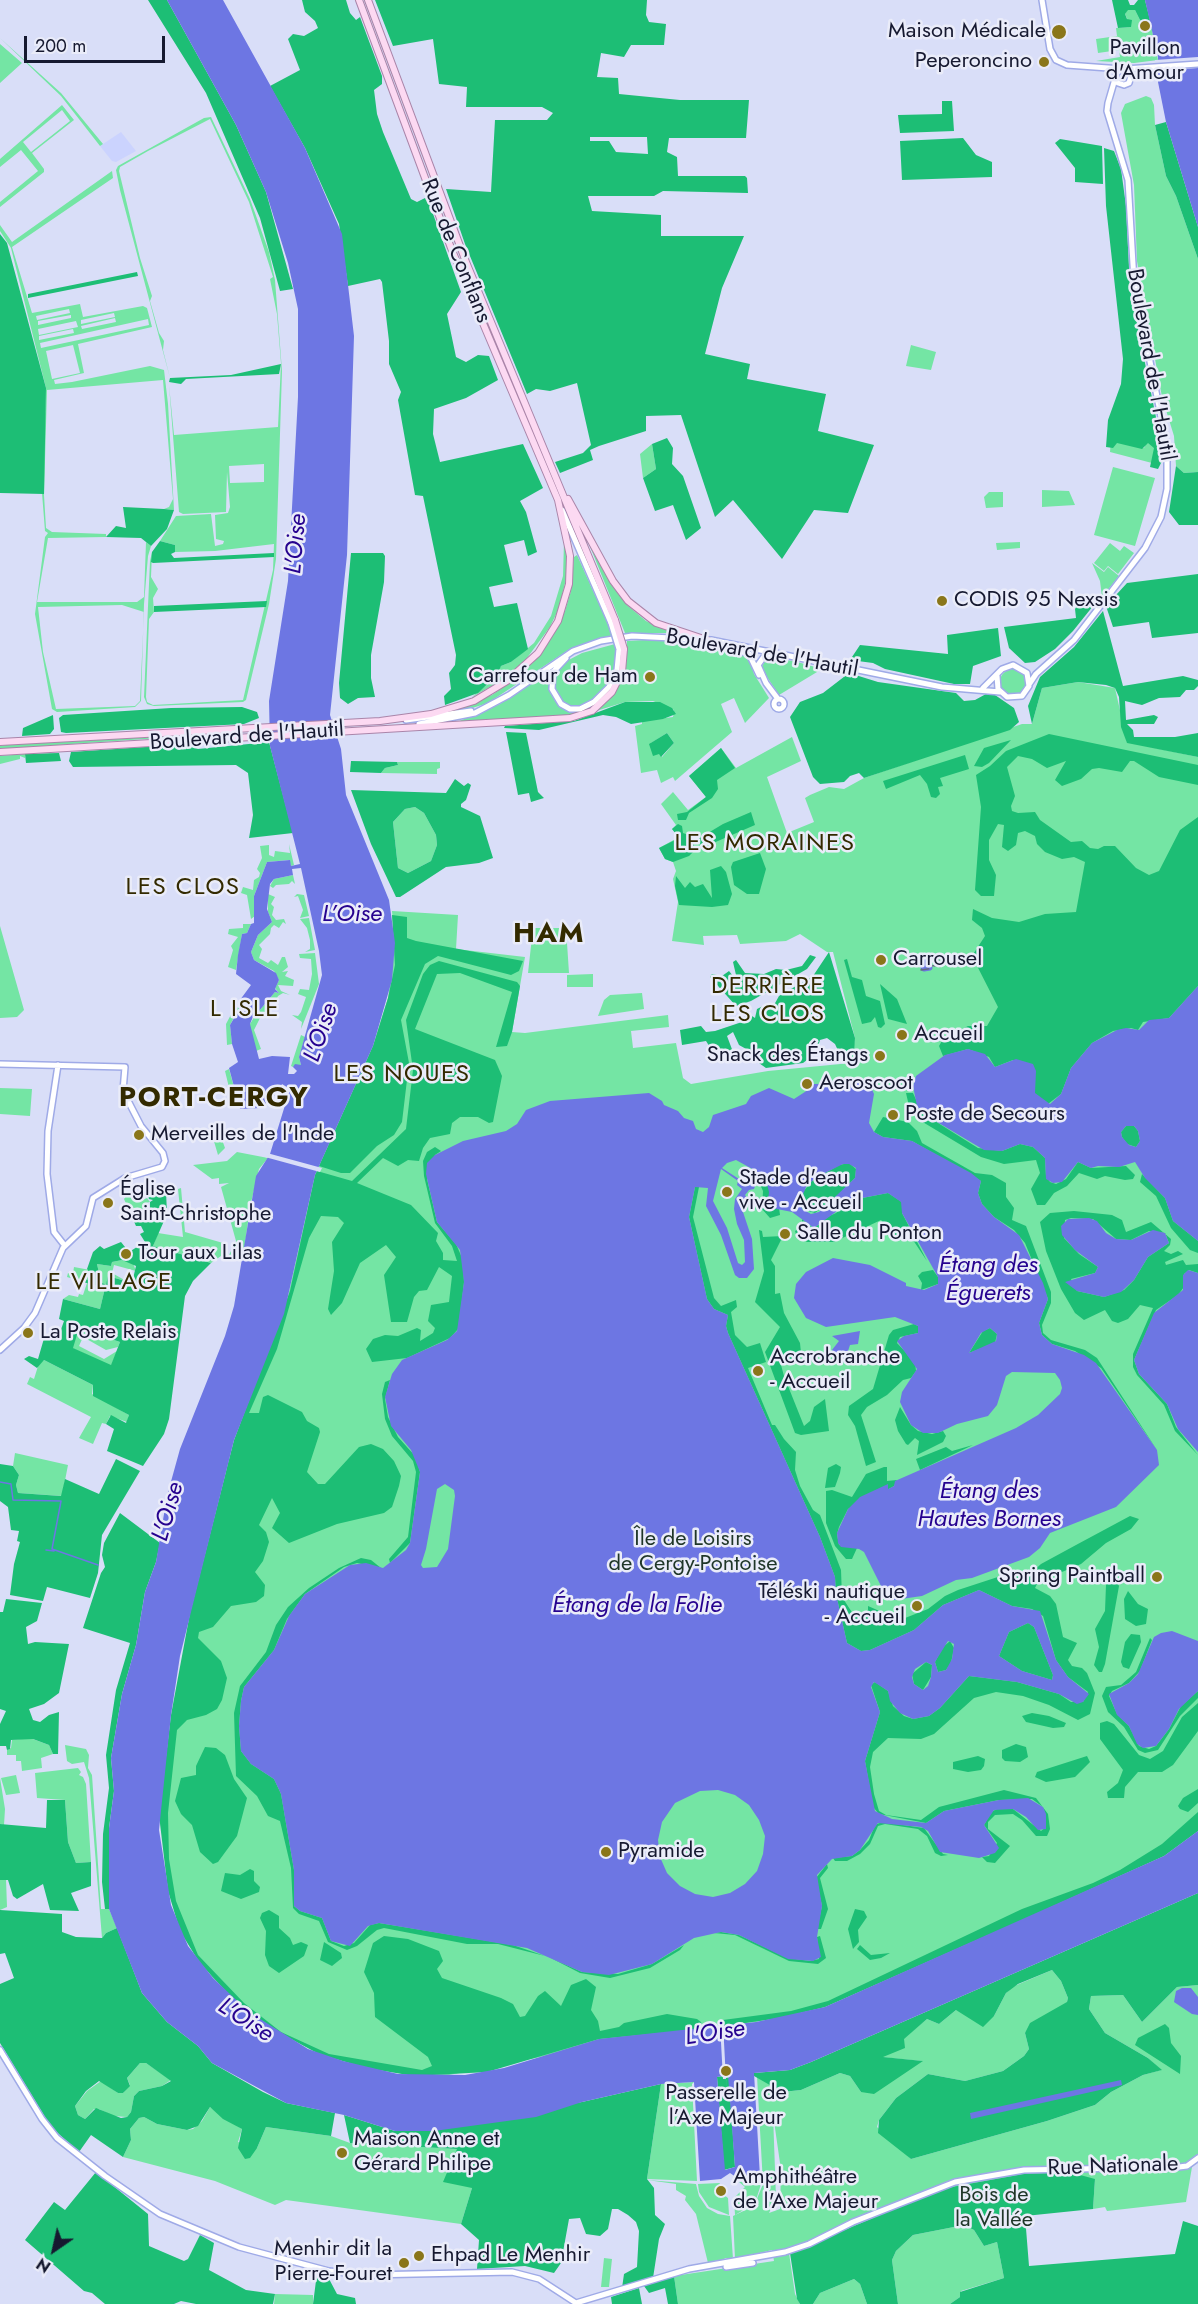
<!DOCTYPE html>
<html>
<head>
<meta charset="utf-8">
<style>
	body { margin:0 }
	#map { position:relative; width:1198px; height:2304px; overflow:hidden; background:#d9def8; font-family:Jost,sans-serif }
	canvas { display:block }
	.north { position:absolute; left:24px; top:2220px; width:60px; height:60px; -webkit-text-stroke:4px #eaecf9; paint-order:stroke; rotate:214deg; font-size:16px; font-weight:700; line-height:24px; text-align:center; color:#161930 }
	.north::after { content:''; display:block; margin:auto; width:21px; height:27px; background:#161930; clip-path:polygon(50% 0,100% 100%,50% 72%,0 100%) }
	.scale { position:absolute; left:24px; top:36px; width:141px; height:27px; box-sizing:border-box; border:3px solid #161930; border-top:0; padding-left:8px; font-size:18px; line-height:21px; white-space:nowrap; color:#161930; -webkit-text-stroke:4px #eaecf9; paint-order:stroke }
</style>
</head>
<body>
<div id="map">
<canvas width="1198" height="2304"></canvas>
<div class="north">N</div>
<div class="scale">200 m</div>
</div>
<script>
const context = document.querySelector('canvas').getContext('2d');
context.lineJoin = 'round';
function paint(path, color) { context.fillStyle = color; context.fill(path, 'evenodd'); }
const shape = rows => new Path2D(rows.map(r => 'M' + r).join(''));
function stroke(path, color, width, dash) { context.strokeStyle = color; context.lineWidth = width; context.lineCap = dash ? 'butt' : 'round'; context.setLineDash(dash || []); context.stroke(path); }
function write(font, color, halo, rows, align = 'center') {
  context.font = font + ' Jost,sans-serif'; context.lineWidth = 5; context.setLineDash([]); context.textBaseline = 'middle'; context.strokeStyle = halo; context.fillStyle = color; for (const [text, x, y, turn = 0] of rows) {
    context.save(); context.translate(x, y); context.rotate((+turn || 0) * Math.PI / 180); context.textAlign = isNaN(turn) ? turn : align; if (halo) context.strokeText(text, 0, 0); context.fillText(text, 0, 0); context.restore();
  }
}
paint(shape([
	[121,132,136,151,116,162,112,161,100,146]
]), '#cbd3fe');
paint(shape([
	[1127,10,1135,10,1140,20,1145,22,1150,20,1158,60,1134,63,1096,61,1120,57,1119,50,1098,53,1096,39,1117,36,1116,28,1131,27,1125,14],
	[0,38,61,93,103,144,100,146,61,96],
	[0,44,22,63,0,83],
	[1146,96,1151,98,1154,105,1155,125,1166,176,1176,196,1198,259,1198,472,1184,473,1176,466,1174,436,1162,397,1137,261,1134,185,1121,113,1125,104],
	[62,105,74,120,32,153,44,169,44,172,0,207,0,202,38,171,21,150,0,167,0,159],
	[62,110,70,121,31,152,23,142],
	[211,117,250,199,269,252,275,280,282,371,276,559,269,604,246,700,243,702,154,706,147,704,144,697,150,561,152,552,151,577,158,589,153,598,154,612,149,619,146,697,147,702,153,705,243,700,273,570,274,544,215,551,175,552,175,545,160,541,176,516,211,514,215,546,223,544,224,541,216,539,215,515,228,513,230,507,227,472,226,512,183,514,179,512,169,385,174,435,278,427,281,363,277,314,270,279,273,277,249,202,210,119,148,151,120,167,119,171,140,258,152,296,150,301,159,333,164,341,163,350,170,378,120,190,116,170,118,166,204,118],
	[264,464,264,482,230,483,229,466],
	[112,171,113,178,12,247,32,313,80,304,83,317,143,306,147,308,152,327,78,344,84,373,54,380,55,384,72,382,150,366,164,370,168,404,174,510,164,509,169,507,173,499,163,380,47,390,44,495,46,528,52,532,106,534,106,537,48,538,37,602,137,602,144,597,146,542,151,546,148,556,144,604,141,701,135,707,57,712,52,709,35,614,45,537,48,533,45,531,42,493,46,388,11,248,0,231,0,225,12,242],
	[69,309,70,313,37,320,36,316],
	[114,313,115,317,81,324,81,320],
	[71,315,71,318,38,325,38,321],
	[115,318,116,322,82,329,81,326],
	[148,319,149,325,41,348,40,343],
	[76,321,78,327,39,335,38,329],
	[73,329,74,333,39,340,39,336],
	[73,345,80,373,52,379,46,351],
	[122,605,144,612,140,701,135,706,56,709,43,652,38,607],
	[911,345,936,352,931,370,906,366],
	[1111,439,1144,448,1147,441,1158,443,1152,463,1110,452],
	[652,444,656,469,643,478,640,454],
	[1113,467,1155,478,1135,546,1094,535],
	[1042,490,1069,491,1075,505,1042,507],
	[989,492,1003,492,1003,507,986,508,984,497],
	[587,539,613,587,627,605,646,621,672,633,625,633],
	[564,542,567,556,566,579,559,608,550,627,521,666,504,679,472,697,488,684,501,666,511,662,534,643,551,616,563,576],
	[1020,542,1020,548,997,550,996,543],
	[1110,543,1120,551,1124,546,1134,553,1118,574,1108,566,1104,571,1094,563],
	[577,555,613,635,567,651,488,703,466,710,437,715,492,695,518,677,539,656,565,611,571,591,574,557],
	[1092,563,1104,572,1108,567,1119,576,1102,597,1100,581],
	[661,639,707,644,743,654,751,661,754,674,769,698,745,723,734,698,721,704,732,732,675,781,673,777,661,783,657,770,641,773,635,726,642,724,642,721,673,717,674,710,653,701,625,702,596,711,612,697,622,680,626,665,627,641],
	[667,733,674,743,662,757,651,743],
	[615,644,615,667,606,688,591,702,580,706,570,706,560,700,554,690,555,673,561,664,582,653],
	[774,659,794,661,822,669,779,695,761,668,765,661],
	'1000 682a13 13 0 1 1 26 0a13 13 0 1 1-26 0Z',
	[548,671,550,692,556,702,562,707,582,712,570,716,457,722,500,704],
	[1078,682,1115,688,1127,742,1198,757,1198,1831,1164,1856,825,2007,756,2022,672,2031,444,2076,414,2076,319,2054,269,2027,213,1978,180,1931,159,1815,228,1463,284,1314,315,1175,373,1046,388,998,395,943,392,911,458,915,456,949,525,957,512,1032,525,1033,668,1015,669,1027,631,1031,633,1048,676,1043,683,1078,691,1084,768,1071,851,1063,855,1038,833,952,827,952,800,934,786,941,740,944,737,935,703,936,704,945,672,941,678,902,673,879,676,871,673,862,665,859,659,848,679,837,672,829,676,825,661,804,673,792,688,810,706,797,689,776,721,748,736,768,792,737,801,761,767,777,787,833,814,822,805,798,810,795,829,787,844,789,864,778,1022,724,1032,724,1042,688],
	[187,735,188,736,0,749,0,746,13,744],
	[25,754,25,758,20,756,20,759,0,764,0,756],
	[397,762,440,762,440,768,437,769,437,774,381,773,385,768,398,765],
	[415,807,424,813,436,835,437,845,431,861,408,873,398,868,393,822,405,809],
	[289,844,294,865,291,866,289,860,267,862,254,896,255,916,251,919,247,895,241,893,243,887,253,890,254,880,259,877,260,873,257,869,262,858,260,846,269,845,269,855,274,857,275,851,290,853],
	[293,875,295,884,292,881,289,884,276,885,273,888,270,886,274,879],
	[268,894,275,897,271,904,274,907,272,915,276,920,284,919,286,924,283,922,279,928,274,925,271,928,270,934,259,945,262,949,259,958,268,963,271,960,278,965,282,957,285,957,288,967,282,972,288,971,285,976,294,980,293,986,278,985,281,991,290,995,283,993,278,996,272,1008,263,1015,259,1011,275,992,279,993,275,988,279,980,274,971,254,960,251,952,258,935,272,922,268,912],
	[297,894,304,895,309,916,300,918,303,910,298,896,294,897],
	[309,918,315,950,305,952,310,949,310,940,307,928,300,919],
	[243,924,251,924,247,933,242,934,236,970,228,967,233,950,231,946,238,937,228,934,229,929,243,928],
	[0,926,24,1010,17,1017,0,1018],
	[533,928,566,928,569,973,528,973],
	[315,953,319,984,301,1029,302,1022,292,1015,298,1016,301,1012,306,997,298,994,300,989,309,990,312,974,311,959,300,958,299,954],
	[593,974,593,987,567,987,567,975],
	[642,993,644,1009,598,1016,604,1000,610,995],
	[235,1007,239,1008,230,1025,232,1044,227,1045,226,1024],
	[256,1014,260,1018,254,1030,261,1049,256,1051,250,1031,250,1024],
	[301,1035,305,1037,299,1057,301,1065,293,1067,291,1066],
	[229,1069,234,1087,239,1108,235,1108,233,1104,225,1071],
	[0,1088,32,1089,30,1116,0,1114],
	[220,1134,225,1148,218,1155,213,1138],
	[237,1152,268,1158,259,1169,250,1207,243,1259,227,1259,236,1241,221,1187,229,1183,219,1184,219,1178,212,1179,193,1165,227,1161],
	[181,1188,185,1232,223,1243,221,1256,211,1263,153,1246,158,1233,183,1237,178,1189],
	[127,1195,138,1198,138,1202,147,1198,150,1202,145,1203,145,1214,150,1216,131,1215,124,1199],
	[122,1260,133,1263,136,1271,114,1265,112,1273,128,1282,109,1276,106,1285,101,1282,97,1264,111,1266,112,1262],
	[74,1267,90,1270,93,1276,90,1280,84,1279,83,1282,67,1277,68,1273,73,1273],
	[87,1283,105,1288,100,1309,63,1299,69,1295,78,1297,79,1294,83,1295],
	[79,1328,120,1342,118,1347,106,1350,83,1337,79,1346,104,1359,117,1351,111,1366,72,1348],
	[44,1360,93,1385,92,1394,129,1415,127,1422,110,1416,106,1424,102,1423,93,1444,79,1438,91,1417,27,1384,30,1377,34,1379,39,1363],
	[15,1453,68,1465,62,1496,18,1493,16,1485,19,1475,13,1466],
	[30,1738,49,1745,53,1754,41,1758,42,1768,22,1771,21,1761,16,1761,16,1755,7,1755,7,1750,11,1748,12,1740],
	[65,1745,86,1749,89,1755,88,1768,92,1775,101,1909,109,1909,117,1928,106,1933,102,1938,89,1778,84,1762,72,1764,67,1761],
	[78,1768,81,1772,79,1775,83,1777,86,1784,91,1862,76,1863,68,1842,65,1800,37,1798,35,1773],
	[16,1775,20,1793,6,1795,1,1778],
	[0,1778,5,1809,4,1825,0,1824],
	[6,1879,7,1907,0,1910,0,1880],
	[1052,1970,1061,1981,1068,1998,1067,2003,1025,2033,1029,2049,1024,2056,1003,2071,965,2081,928,2074,896,2098,879,2120,877,2127,911,2159,1047,2121,1095,2105,1111,2092,1143,2075,1161,2070,1148,2058,1105,2033,1089,2009,1091,1996,1123,1995,1142,2022,1177,1987,1198,1985,1198,2158,1192,2167,1186,2202,1107,2211,1105,2207,1093,2209,1095,2179,871,2219,789,2253,795,2294,800,2304,678,2304,674,2276,774,2261,772,2250,735,2259,733,2216,754,2206,763,2184,757,2076,783,2092,801,2090,840,2073,850,2076,861,2092,922,2061,881,2057,927,2019,939,2024,956,2010,994,2016,1006,1993,1012,1987],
	[773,2114,781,2170,780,2209,769,2213,776,2198],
	[140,2063,146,2063,171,2080,162,2086,139,2091,134,2096,131,2112,127,2117,113,2116,99,2109,94,2109,85,2119,78,2115,75,2106,87,2091,101,2081,118,2093,123,2093,130,2085,127,2078],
	[694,2082,692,2084,697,2181,647,2179,661,2084],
	[210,2107,242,2129,238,2142,257,2148,266,2127,331,2136,350,2143,457,2149,472,2188,461,2224,286,2200,275,2205,215,2181,123,2157,131,2140,130,2129,139,2118,144,2117,157,2124,187,2130,193,2129,202,2121],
	[647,2180,696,2184,699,2196,707,2208,718,2214,730,2216,733,2259,725,2258,723,2261,708,2263,696,2214,685,2200,686,2196,676,2190,676,2184],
	[762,2181,755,2203,735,2215,734,2198,745,2187,739,2182],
	[720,2183,716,2189,728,2198,729,2215,709,2207,699,2192,698,2184],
	[964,2225,974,2230,984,2246,997,2242,1004,2278,961,2291,960,2297,950,2304,898,2304,892,2260,896,2251,913,2235],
	[604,2258,612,2259,609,2287,601,2287],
	[854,2279,860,2284,867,2304,813,2304,820,2293],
	[275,2294,313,2295,313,2304,274,2304]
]), '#74e5a4');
paint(shape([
	[148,0,167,0,236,125,266,192,293,289,280,291,260,218,206,93],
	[302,0,346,0,350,13,356,20,360,17,382,76,382,84,374,90,377,114,383,132,411,199,417,202,427,197,461,292,447,314,456,357,466,362,478,355,489,356,498,380,466,398,434,409,433,434,440,462,523,444,543,488,520,501,526,512,537,552,528,556,524,540,504,545,513,582,489,587,494,607,517,603,528,649,511,662,501,666,497,675,478,693,445,705,444,696,451,689,449,673,455,665,456,655,423,496,415,495,398,400,401,392,389,364,389,341,382,282,380,279,348,286,339,224,305,148,270,86,300,70,288,39,293,34,304,36,318,28,315,21,305,12],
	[375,0,647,0,646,15,649,22,666,24,664,45,631,45,624,57,601,53,597,77,618,78,619,94,680,100,749,100,746,138,669,138,667,152,677,157,678,176,745,176,747,178,748,193,663,191,654,196,588,196,592,211,661,215,661,236,744,236,722,288,705,354,750,364,747,379,826,394,818,431,874,445,848,513,814,510,782,559,733,500,715,517,681,415,646,416,646,431,599,446,590,450,593,460,560,473,555,462,583,453,591,445,577,383,550,391,536,389,527,394,465,244,446,189,491,192,495,120,547,120,553,113,542,107,466,107,467,87,439,84,433,39,393,46],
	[590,137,647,137,648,154,616,152,609,141,590,141],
	[1112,0,1128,0,1130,5,1134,5,1138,0,1145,0,1150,20,1145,22,1140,20,1135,10,1128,10,1125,14,1127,19,1132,20,1131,27,1118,28],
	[942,101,952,101,954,131,900,133,898,115,942,114],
	[1166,122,1198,227,1198,259,1176,196,1166,176,1155,125],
	[963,138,976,155,992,162,992,177,902,180,900,141],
	[1060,139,1102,146,1103,184,1075,182,1075,168,1055,143],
	[1104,148,1114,151,1121,169,1126,206,1130,289,1161,442,1162,461,1158,469,1150,467,1154,448,1148,443,1142,449,1117,443,1113,448,1106,447,1108,420,1121,384,1123,359,1106,206],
	[0,234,7,243,46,388,44,494,0,493],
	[137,272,138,276,28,298,28,294],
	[281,364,279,374,186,379,181,384,169,382,170,378,231,375],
	[667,438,673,448,672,464,683,476,701,528,686,540,673,505,655,511,643,478,656,469,652,444],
	[1176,466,1184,473,1198,472,1198,525,1179,525,1169,512],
	[123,507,164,509,174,510,167,529,151,546,141,538,106,537,116,526,126,528],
	[160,541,175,545,175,552,171,554,174,558,274,553,274,557,153,563,151,562,152,552],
	[351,553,383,553,385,556,384,582,371,655,371,678,375,697,358,698,348,704,340,698,339,683],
	[1198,574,1198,633,1152,638,1149,622,1113,627,1106,606,1127,583],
	[267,601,266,607,154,612,154,606],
	[1097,601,1073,631,1055,649,1035,662,1025,663,1009,648,1004,627,1076,618,1075,609,1079,603],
	[1103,611,1123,686,1183,676,1198,680,1198,686,1194,690,1186,690,1180,697,1159,698,1142,705,1125,701,1126,720,1154,715,1158,717,1154,724,1127,724,1133,730,1134,737,1175,737,1198,733,1198,757,1127,743,1121,727,1119,697,1115,688,1106,685,1078,682,1042,688,1032,724,1028,706,1040,677,1074,647],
	[998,628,1001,656,973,666,970,684,954,684,885,669,873,663,850,660,860,645,948,654,947,635],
	[849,673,878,682,956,693,964,701,975,700,986,694,995,695,1014,708,1019,722,1010,730,864,778,859,773,850,776,844,782,820,784,813,777,790,717,800,702,823,693],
	[625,702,660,702,672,708,676,714,663,719,631,724,616,717,603,715,539,730,504,728,505,726,574,721],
	[242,707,257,712,259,718,244,724,66,733,61,732,59,718,63,715,171,708],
	[53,715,54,729,50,734,22,736,23,728],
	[506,732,526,733,538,792,544,798,531,802,529,793,518,795],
	[667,733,674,743,661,757,659,754,653,756,649,744],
	[1049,734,1198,765,1198,785,1159,777,1134,761,1130,761,1122,772,1099,768,1092,769,1081,779,1062,786,1055,780,1066,761,1047,768,1032,759,1018,756,1007,767,1015,796,1011,806,1012,811,1018,813,1035,812,1040,820,1071,842,1082,841,1090,848,1098,849,1104,846,1115,846,1136,868,1149,875,1159,871,1180,830,1198,817,1198,986,1169,1018,1143,1022,1138,1030,1131,1028,1113,1031,1092,1043,1071,1068,1061,1094,1048,1104,1035,1094,1013,1060,995,1067,989,1057,968,1049,943,1056,939,1046,943,1039,968,1026,987,1026,998,1007,972,956,985,936,982,928,972,920,973,909,992,918,1019,922,1045,914,1076,912,1085,862,1074,857,1062,859,1045,852,1037,844,1035,836,1025,831,1018,833,1016,845,1008,851,1002,847,1004,825,998,824,989,840,989,860,996,875,994,896,981,896,975,890,981,807,976,775,990,766,1006,751],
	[1011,740,989,763,982,767,974,766,984,748],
	[269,742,293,833,249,838,253,815,248,773,236,765,73,767,69,761,71,752,189,744,198,749],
	[721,748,735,768,717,780,718,789,712,798,689,813,686,820,678,820,677,814,687,812,706,797,689,776],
	[59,753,61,761,26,763,25,754],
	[965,755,969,769,940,778,943,786,938,787,940,794,936,798,931,797,927,784,920,775,886,789,883,781],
	[351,761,397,762,398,765,385,768,381,773,350,772],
	[455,779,464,786,468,783,471,785,466,800,461,804,461,807,480,816,493,858,479,863,446,867,400,897,396,897,371,844,351,790,446,793],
	[415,807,424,813,436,835,437,845,431,861,408,873,398,868,393,822,405,809],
	[751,812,755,825,704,847,701,845,698,839,723,824],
	[678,824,682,826,683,833,694,837,694,851,689,856,673,862,665,859,659,848,679,838,672,829],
	[760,853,766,869,759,894,747,894,734,885,731,867,733,862],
	[721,866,726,872,732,894,728,905,712,907,679,905,675,886,676,876,685,888,690,882,695,887,703,884,712,898,710,870],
	[392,915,407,917,407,938,416,941,523,961,519,971,511,975,438,956,425,964,401,1020,409,1063,402,1122,394,1135,377,1146,350,1173,341,1173,319,1166,373,1046,388,998,395,965],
	[829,952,855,1038,854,1053,850,1054,851,1058,842,1059,835,1044,827,1038,820,1040,816,1053,803,1063,766,1068,749,1056,748,1050,739,1045,733,1032,727,1036,733,1052,717,1058,706,1041,682,1045,680,1030,701,1026,706,1032,715,1031,745,1021,744,1017,749,1014,755,1018,757,1009,767,1004,774,1005,779,996,813,976],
	[810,955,816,957,807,969,751,1001,736,1006,710,977,712,974,722,976,729,971,733,976,736,975,733,962,736,960,745,973,764,974,776,969,786,970,802,966],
	[847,959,852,977,862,980,866,996,880,1001,885,1024,881,1028,878,1027,875,1017,871,1022,862,1024,844,960],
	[439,961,517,982,520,986,512,1032,507,1046,496,1047,512,992,460,973,437,974,415,1029,495,1060,502,1076,493,1122,489,1123,478,1117,460,1117,452,1123,450,1134,430,1138,423,1148,419,1161,408,1160,398,1166,383,1158,357,1183,411,1205,438,1233,436,1241,443,1253,443,1260,457,1261,452,1246,435,1223,424,1176,423,1161,427,1152,435,1147,441,1151,435,1155,427,1179,437,1222,456,1244,463,1260,464,1282,459,1328,450,1338,407,1358,372,1362,366,1349,373,1339,385,1335,398,1336,417,1328,421,1330,420,1341,433,1333,435,1328,428,1321,431,1305,449,1302,452,1276,439,1267,427,1290,419,1291,414,1297,407,1322,391,1322,384,1275,396,1257,386,1245,360,1263,342,1303,331,1315,328,1309,334,1271,332,1242,344,1223,338,1217,321,1216,309,1238,277,1349,249,1413,259,1413,263,1397,268,1395,302,1412,307,1421,319,1428,320,1432,307,1472,318,1484,325,1484,359,1447,371,1444,383,1449,394,1461,401,1476,399,1486,392,1507,384,1513,337,1524,289,1543,272,1528,280,1513,272,1498,259,1525,266,1532,269,1542,263,1561,255,1572,265,1585,264,1596,256,1602,231,1606,213,1627,199,1632,198,1638,221,1661,227,1678,222,1700,217,1709,206,1715,187,1720,177,1730,168,1813,169,1859,176,1901,198,1955,244,2003,281,2032,329,2054,422,2070,432,2066,428,2057,375,2017,374,1993,364,1972,373,1943,384,1936,408,1939,439,1951,443,1961,437,1969,442,1978,501,1998,513,2004,520,2017,525,2016,538,1996,545,1991,561,2006,571,1985,586,1979,596,1987,591,2010,598,2021,600,2031,619,2027,624,2023,667,2014,697,2019,701,2022,703,2029,599,2039,487,2072,414,2076,366,2068,319,2054,269,2027,232,1998,199,1962,180,1931,168,1891,159,1815,171,1715,190,1613,234,1440,290,1291,315,1175,317,1171,352,1181,406,1129,413,1070,406,1020,423,974,430,965],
	[880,984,897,999,907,1024,888,1019],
	[906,1093,913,1093,922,1113,978,1148,1002,1151,1020,1144,1033,1147,1045,1158,1046,1176,1050,1182,1056,1184,1066,1179,1078,1162,1091,1168,1126,1166,1135,1175,1133,1179,1125,1180,1105,1176,1097,1179,1079,1173,1067,1186,1054,1193,1045,1205,1037,1205,1031,1189,1040,1173,1036,1160,1004,1164,981,1157,921,1121,909,1106],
	[883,1117,908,1122,917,1131,922,1143,975,1173,992,1175,1006,1183,1006,1197,1014,1208,1012,1220,1026,1226,1051,1292,1051,1303,1042,1325,1043,1333,1051,1340,1085,1350,1097,1358,1157,1450,1101,1368,1075,1351,1052,1344,1042,1335,1039,1323,1048,1299,1025,1243,1014,1230,994,1217,982,1204,978,1193,981,1181,912,1141,883,1137,874,1132],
	[1126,1126,1134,1126,1138,1131,1140,1141,1136,1147,1127,1144,1122,1137,1121,1132],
	[849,1163,856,1169,855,1178,838,1195,815,1213,802,1209,800,1205,803,1192,812,1181,839,1165],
	[1142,1174,1165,1198,1173,1221,1198,1241,1198,1253,1190,1250,1171,1228,1156,1196,1140,1182],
	[761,1178,769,1188,774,1208,779,1208,780,1215,770,1218,762,1209,763,1191,758,1180],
	[151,1186,159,1193,166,1191,167,1214,153,1246,211,1263,193,1281,185,1296,169,1419,164,1434,143,1466,107,1451,114,1429,106,1424,111,1415,126,1423,129,1415,93,1396,93,1385,44,1360,37,1368,24,1359,29,1356,38,1359,45,1335,57,1341,64,1321,59,1319,63,1299,100,1309,105,1288,83,1282,84,1279,90,1280,93,1276,87,1269,93,1252,100,1246,104,1249,121,1242,129,1252,145,1242,140,1234,144,1232,141,1226,136,1226,131,1215,150,1216,150,1202,153,1200,149,1199,145,1189],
	[122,1260,136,1266,132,1283,108,1276,106,1285,101,1282,97,1264,111,1266,112,1262],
	[79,1328,120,1342,111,1365,73,1348],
	[695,1187,699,1187,693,1217,714,1298,721,1306,736,1300,737,1307,731,1312,735,1335,747,1347,760,1343,766,1362,748,1368,772,1425,775,1425,784,1439,796,1452,795,1470,800,1486,813,1510,820,1515,841,1570,842,1597,855,1617,863,1616,868,1610,868,1606,900,1620,928,1609,945,1596,958,1590,1007,1574,1025,1579,1041,1564,1076,1545,1130,1516,1139,1519,1131,1529,1106,1543,1081,1564,1038,1582,1035,1588,1050,1596,1056,1604,1063,1637,1077,1643,1068,1660,1072,1666,1082,1668,1087,1673,1095,1693,1090,1714,1078,1720,1049,1705,1023,1696,996,1692,974,1698,934,1734,921,1739,888,1738,873,1752,870,1767,874,1794,879,1811,886,1815,921,1820,939,1807,1004,1790,1036,1798,1048,1814,1050,1829,1047,1836,1036,1836,1022,1820,1013,1814,995,1815,988,1822,988,1829,1010,1846,995,1863,987,1862,982,1857,989,1856,997,1843,984,1825,991,1812,997,1809,1013,1809,1041,1831,1046,1827,1043,1807,1032,1799,999,1800,944,1811,926,1823,879,1814,873,1807,865,1761,880,1712,871,1685,875,1682,888,1691,893,1706,904,1716,913,1719,929,1716,940,1708,969,1676,1017,1682,1059,1694,1071,1702,1083,1702,1088,1692,1068,1677,1056,1660,1043,1616,1032,1609,1012,1606,979,1590,943,1605,914,1630,870,1650,861,1651,847,1643,836,1594,835,1577,820,1537,728,1333,726,1326,728,1315,714,1309,707,1299,689,1217],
	[888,1193,902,1202,902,1213,927,1261,909,1234,894,1235,881,1220,834,1242,807,1242,796,1234,795,1231,802,1226,802,1219,812,1227,819,1225,823,1219,836,1213,852,1200],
	[1074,1211,1112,1215,1122,1220,1126,1232,1151,1222,1171,1239,1170,1245,1164,1251,1171,1254,1178,1251,1183,1254,1165,1262,1166,1265,1183,1260,1186,1265,1198,1264,1198,1273,1189,1270,1184,1274,1184,1287,1178,1295,1156,1310,1134,1360,1139,1374,1167,1404,1176,1427,1198,1455,1175,1431,1164,1405,1137,1375,1133,1367,1133,1354,1153,1308,1140,1305,1128,1319,1118,1323,1112,1321,1105,1310,1084,1320,1075,1313,1061,1289,1046,1251,1040,1222,1050,1213],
	[1071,1218,1093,1219,1116,1239,1131,1240,1149,1231,1165,1233,1169,1243,1148,1257,1134,1280,1124,1290,1104,1297,1077,1291,1071,1279,1095,1273,1098,1267,1079,1254,1064,1238,1065,1220],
	[759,1230,762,1231,763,1237,783,1236,771,1260,775,1266,775,1294,780,1293,784,1313,800,1343,801,1353,793,1361,778,1354,784,1376,804,1426,810,1421,814,1407,825,1399,829,1431,801,1435,795,1433,765,1352,780,1327,755,1302,764,1271],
	[933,1270,938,1277,938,1284,921,1290,922,1283,918,1276,922,1272],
	[914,1324,918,1326,918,1333,900,1337,897,1343,915,1362,916,1371,911,1378,903,1380,887,1395,867,1407,861,1415,876,1462,866,1466,855,1426,848,1415,849,1406,873,1389,889,1335,893,1330],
	[990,1328,997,1334,995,1343,969,1353,983,1331],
	[390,1380,385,1399,388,1417,398,1437,416,1457,420,1472,410,1543,390,1563,389,1559,408,1537,416,1472,413,1461,392,1436,385,1419,382,1394,385,1382],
	[900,1407,911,1425,918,1431,932,1434,943,1431,946,1436,943,1442,917,1455,919,1441,915,1438,908,1445,906,1444,898,1431,895,1420],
	[973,1445,920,1470,916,1459,946,1447,952,1451],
	[116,1459,140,1471,102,1535,98,1573,90,1598,47,1587,43,1601,10,1595,14,1564,20,1542,17,1541,19,1531,11,1530,8,1507,0,1501,0,1464,13,1466,19,1475,16,1485,18,1493,61,1496,65,1479,99,1494],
	[836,1464,841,1467,840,1473,835,1487,825,1488,828,1468],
	[884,1467,887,1467,887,1481,897,1480,894,1486,887,1490,888,1485,848,1509,839,1527,837,1534,839,1545,857,1548,852,1559,846,1559,835,1546,826,1523,826,1491,832,1490,852,1497,866,1474],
	[120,1513,160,1543,156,1562,145,1592,136,1645,122,1694,111,1758,114,1791,109,1828,109,1909,105,1909,102,1882,103,1834,109,1788,106,1755,116,1690,130,1643,83,1628,101,1573,105,1567,102,1555,104,1543],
	[361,1558,371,1560,381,1568,357,1563,344,1567,305,1594,287,1619,274,1650,244,1687,241,1701,239,1726,241,1751,251,1764,274,1779,281,1794,294,1870,294,1906,300,1911,322,1918,331,1941,344,1946,354,1943,370,1925,379,1923,513,1945,545,1956,498,1944,467,1944,384,1928,377,1930,357,1946,347,1950,328,1942,319,1921,299,1914,293,1908,291,1868,280,1821,268,1816,257,1796,236,1776,234,1713,240,1686,266,1652,276,1625,288,1607,309,1588,339,1568],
	[1111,1580,1117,1582,1119,1586,1105,1664,1102,1672,1099,1672,1094,1665,1099,1647,1095,1629,1105,1611,1106,1585],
	[1128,1591,1138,1604,1148,1609,1146,1624,1136,1626,1125,1619,1124,1599],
	[6,1599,42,1603,37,1621,26,1627,28,1644,35,1642,69,1644,59,1693,44,1704,29,1709,33,1720,40,1722,49,1715,59,1712,58,1754,53,1754,49,1745,33,1739,11,1740,10,1749,7,1750,6,1746,0,1746,0,1724,6,1711,0,1709,0,1612,3,1612],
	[1028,1623,1034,1627,1053,1675,1052,1680,1022,1671,999,1656,1009,1632],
	[1131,1634,1140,1635,1141,1642,1129,1669,1123,1667,1121,1662,1125,1642],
	[1150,1638,1152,1640,1140,1671,1129,1683,1112,1691,1109,1696,1117,1714,1129,1726,1139,1746,1149,1749,1156,1746,1169,1729,1181,1706,1198,1691,1198,1698,1180,1716,1158,1750,1145,1753,1138,1750,1124,1727,1108,1712,1102,1696,1106,1687,1121,1685,1136,1672],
	[950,1641,954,1648,951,1663,946,1670,938,1672,935,1662,942,1648],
	[926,1662,932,1665,931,1677,923,1690,914,1684,912,1674],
	[1198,1703,1198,1731,1173,1765,1162,1772,1138,1772,1125,1787,1124,1798,1108,1798,1107,1792,1118,1783,1123,1770,1100,1739,1100,1723,1107,1721,1114,1724,1139,1755,1150,1759,1163,1751,1182,1717],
	[1032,1713,1049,1716,1066,1723,1064,1727,1053,1728,1026,1722,1022,1716],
	[1016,1744,1026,1747,1028,1757,1020,1762,1005,1761,1002,1758,1002,1750],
	[205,1747,216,1748,225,1755,234,1779,247,1798,237,1836,218,1862,213,1864,200,1852,192,1825,181,1814,175,1801,181,1778,196,1775,196,1766],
	[978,1756,985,1759,984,1766,981,1770,968,1772,953,1769,953,1762],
	[1087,1756,1090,1762,1075,1777,1046,1782,1035,1777,1037,1772],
	[1198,1789,1198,1803,1188,1812,1180,1809,1178,1806,1183,1798],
	[47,1800,65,1800,68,1842,76,1863,91,1862,91,1886,71,1893,79,1911,50,1910,43,1884,17,1899,13,1896,8,1880,0,1880,0,1824,46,1828],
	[1198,1812,1198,1831,1164,1856,1027,1918,825,2007,780,2018,724,2026,723,2020,791,2011,828,2001,1022,1909,1093,1883,1120,1870,1162,1844],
	[882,1822,924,1828,943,1854,948,1855,941,1856,935,1853,927,1836,918,1829,885,1824,878,1826,870,1844,860,1854,847,1861,835,1861,833,1858,852,1856,860,1850,869,1840,875,1825],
	[827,1864,828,1868,820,1878,828,1909,821,1929,817,1929,822,1906,816,1878],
	[250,1869,254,1871,254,1881,260,1887,259,1892,241,1899,221,1891,225,1873,240,1875],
	[1198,1893,1198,1985,1177,1987,1142,2022,1123,1995,1091,1996,1089,2009,1105,2033,1148,2058,1162,2070,1143,2075,1111,2092,1095,2105,1047,2121,911,2159,878,2133,879,2120,896,2098,928,2074,965,2081,1003,2071,1024,2056,1029,2049,1025,2033,1030,2023,1067,2002,1068,1998,1061,1981,1052,1970,1018,1984,1006,1993,994,2016,983,2027,956,2010,939,2024,927,2019,904,2039,905,2048,883,2057,923,2061,874,2094,861,2092,850,2076,840,2073,801,2090,782,2092,754,2076,754,2073,790,2070,811,2062],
	[855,1909,864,1911,867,1917,858,1930,859,1942,853,1949,848,1929],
	[0,1910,62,1914,62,1932,76,1937,102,1938,106,1933,117,1928,142,1993,167,2022,198,2046,212,2063,263,2092,286,2103,335,2113,331,2136,266,2127,257,2148,250,2158,245,2159,238,2148,242,2129,223,2119,210,2107,198,2126,187,2130,157,2124,144,2117,139,2118,130,2129,131,2140,123,2157,91,2135,79,2152,51,2127,0,2043,0,1984,14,1978,5,1953,0,1954],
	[140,2063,146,2063,171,2081,162,2086,139,2091,134,2096,131,2112,127,2117,121,2118,96,2108,85,2119,78,2115,75,2106,86,2091,99,2081,118,2093,123,2093,130,2086,127,2078],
	[269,1910,279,1916,279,1928,290,1938,293,1945,301,1942,308,1945,304,1956,279,1973,269,1966,265,1955,266,1931,260,1918,262,1913],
	[721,1932,739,1935,788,1958,810,1961,819,1959,817,1937,820,1936,826,1958,818,1964,789,1961,735,1935,714,1933],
	[324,1942,341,1953,342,1958,332,1966,320,1960],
	[684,1945,680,1950,650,1968,610,1978,580,1973,549,1957,582,1972,618,1974,652,1964],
	[860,1945,871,1955,890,1953,881,1958,870,1960,857,1949],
	[1165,2024,1169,2028,1171,2043,1181,2056,1180,2074,1135,2045,1138,2038],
	[729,2075,735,2167,724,2170,717,2077],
	[661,2084,647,2179,654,2188,655,2215,665,2224,659,2239,653,2278,622,2288,624,2274,637,2267,639,2231,636,2222,628,2215,618,2209,612,2209,608,2229,600,2236,586,2234,580,2218,569,2219,561,2263,554,2273,525,2266,477,2269,479,2240,461,2224,472,2188,443,2182,457,2149,350,2143,344,2115,395,2131,582,2102],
	[96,2172,148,2214,149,2246,184,2261,188,2259,200,2235,214,2243,209,2270,246,2290,275,2294,273,2304,196,2304,181,2301,174,2304,105,2304,92,2293,84,2291,25,2240,54,2202,65,2210],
	[1069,2172,1095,2179,1093,2209,1025,2216,1029,2266,1175,2254,1183,2221,1198,2226,1198,2304,950,2304,960,2297,960,2292,1004,2278,997,2242,984,2246,974,2230,964,2225,913,2235,896,2251,892,2260,898,2304,867,2304,860,2284,854,2279,820,2293,813,2304,800,2304,797,2299,790,2253,918,2199,952,2187,1023,2174],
	[317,2273,328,2277,337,2294,355,2298,356,2304,313,2304],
	[674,2276,678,2304,668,2304,665,2288,649,2293,644,2286],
	[639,2288,642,2304,612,2304,611,2297]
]), '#1dbe75');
paint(shape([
	[167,0,223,0,305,148,342,234,354,336,347,555,330,715,341,749,346,795,389,900,395,943,392,980,373,1046,315,1175,284,1314,234,1440,180,1656,171,1715,159,1830,171,1905,188,1946,213,1978,249,2012,308,2049,343,2061,398,2074,465,2075,504,2068,599,2039,756,2022,825,2007,1164,1856,1198,1831,1198,1893,811,2062,790,2070,754,2073,760,2177,739,2179,730,2173,721,2179,700,2181,694,2082,661,2084,582,2102,536,2117,434,2131,395,2131,344,2115,286,2103,212,2063,198,2046,167,2022,142,1993,109,1909,109,1828,114,1791,111,1758,122,1694,136,1645,145,1592,156,1562,167,1496,180,1449,225,1336,234,1306,256,1176,270,1154,290,1089,282,1084,277,1093,261,1108,240,1109,229,1068,238,1062,232,1044,230,1025,243,1003,240,1000,251,985,236,974,238,955,242,934,247,933,251,924,254,923,254,896,267,862,290,860,291,866,300,864,270,746,269,701,288,581,298,397,298,309,288,263,266,192,236,125],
	[301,868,319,951,322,975,299,1057,301,1065,295,1064,293,1067,297,1071,294,1074,288,1074,290,1057,272,1056,259,1059,250,1024,256,1009,259,1011,275,992,279,993,275,989,279,980,276,973,254,960,251,952,258,935,272,922,267,909,270,884,274,879,293,875,292,869],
	[728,2075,735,2167,725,2170,717,2077],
	[1145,0,1198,0,1198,227,1166,122,1158,82,1158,57],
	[1198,986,1198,1241,1173,1221,1165,1198,1145,1178,1135,1162,1119,1167,1098,1166,1091,1168,1078,1162,1062,1182,1053,1183,1046,1179,1045,1158,1033,1147,1020,1144,1002,1151,984,1150,922,1113,917,1106,913,1086,916,1076,945,1055,968,1049,985,1054,995,1067,1016,1059,1033,1064,1036,1071,1035,1093,1050,1104,1061,1094,1071,1068,1092,1043,1117,1030,1126,1028,1139,1030,1149,1020,1169,1018],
	[1126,1126,1134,1126,1138,1131,1140,1141,1136,1147,1129,1145,1122,1137,1121,1132],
	[865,1083,870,1085,874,1094,869,1123,874,1132,883,1137,912,1141,971,1173,981,1181,978,1193,982,1204,994,1217,1019,1235,1043,1283,1048,1299,1039,1323,1042,1335,1052,1344,1084,1355,1096,1363,1157,1450,1159,1465,1116,1507,1050,1533,1040,1548,1029,1557,972,1578,956,1580,922,1596,894,1600,882,1588,864,1552,859,1549,841,1547,838,1543,837,1533,848,1509,860,1497,888,1484,888,1489,894,1486,895,1481,1016,1428,1038,1415,1060,1394,1062,1388,1060,1380,1055,1373,1012,1372,1006,1376,997,1405,988,1416,957,1424,938,1433,923,1433,911,1425,900,1402,902,1392,917,1369,897,1341,904,1336,918,1333,918,1326,895,1317,826,1327,806,1318,794,1298,796,1284,806,1272,833,1258,870,1265,906,1283,906,1286,924,1290,938,1284,938,1277,902,1213,901,1202,888,1193,852,1200,814,1228,792,1212,772,1208,768,1200,769,1192,767,1184,753,1174,756,1171,736,1160,727,1163,722,1168,739,1179,742,1176,747,1179,751,1177,756,1183,754,1189,749,1190,745,1195,747,1198,742,1209,752,1239,754,1269,747,1278,739,1278,735,1275,721,1235,706,1206,708,1188,695,1187,689,1217,707,1299,714,1309,728,1315,726,1326,728,1333,820,1537,835,1577,836,1594,847,1643,861,1651,870,1650,914,1630,943,1605,979,1590,1012,1606,1040,1611,1056,1660,1068,1677,1089,1694,1083,1702,1077,1704,1059,1694,1017,1682,969,1676,940,1708,929,1716,913,1719,900,1713,890,1701,888,1691,874,1682,871,1687,880,1712,865,1761,875,1811,892,1819,926,1823,944,1811,999,1800,1028,1798,1043,1807,1046,1814,1046,1829,1038,1830,1026,1817,1013,1809,994,1810,984,1825,999,1848,995,1853,979,1858,940,1852,928,1831,921,1827,878,1823,860,1850,852,1856,832,1859,817,1875,822,1906,817,1937,821,1957,813,1961,788,1959,739,1935,721,1932,694,1938,652,1964,609,1975,582,1972,527,1948,379,1923,368,1926,350,1946,331,1941,322,1918,300,1911,294,1906,294,1870,281,1794,274,1779,251,1764,241,1751,239,1726,241,1701,244,1687,274,1650,289,1616,305,1594,350,1565,366,1563,383,1568,406,1550,410,1543,420,1472,411,1450,391,1426,385,1397,392,1374,402,1360,447,1340,457,1331,464,1282,460,1250,437,1222,426,1174,427,1163,435,1155,463,1141,506,1131,517,1124,526,1110,550,1101,649,1093,662,1101,664,1105,678,1111,684,1118,693,1121,696,1129,703,1132,709,1127,713,1115,746,1104,751,1096,769,1088,794,1099,811,1088,813,1084],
	[843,1164,849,1164,856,1168,855,1178,819,1212,811,1214,802,1209,800,1202,806,1187,815,1178],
	[721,1169,738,1181,737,1185,742,1189,735,1199,734,1209,737,1224,744,1240,745,1262,742,1265,738,1263,727,1228,713,1201],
	[990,1328,997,1334,996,1341,969,1353,981,1333],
	[445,1484,454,1490,455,1496,448,1549,437,1567,423,1568,421,1565,426,1549,437,1489],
	[1028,1623,1034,1627,1053,1675,1052,1680,1022,1671,999,1656,1009,1632],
	[948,1641,954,1644,952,1659,946,1670,938,1672,935,1662],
	[926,1662,932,1665,931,1677,928,1686,923,1690,914,1684,912,1677,915,1669],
	[718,1790,735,1795,749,1805,759,1820,765,1836,763,1854,757,1871,745,1884,730,1893,713,1897,695,1894,680,1886,667,1873,660,1857,658,1840,662,1822,675,1803,700,1791],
	[1089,1218,1097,1221,1106,1233,1116,1239,1131,1240,1153,1230,1165,1233,1169,1243,1148,1257,1134,1280,1121,1292,1104,1297,1077,1291,1065,1282,1095,1273,1098,1267,1075,1250,1062,1235,1061,1226,1068,1219],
	[1188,1270,1198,1273,1198,1452,1178,1429,1167,1404,1139,1374,1134,1360,1154,1313,1183,1290,1183,1275],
	[860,1331,858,1344,850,1345,845,1360,843,1363,834,1361,832,1350,839,1341,832,1336],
	[1172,1631,1198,1641,1198,1691,1179,1709,1169,1729,1156,1746,1143,1748,1137,1744,1129,1726,1117,1715,1109,1694,1129,1683,1138,1674,1154,1637,1161,1633],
	[1182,1988,1191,1988,1198,1997,1198,2015,1192,2014,1174,2002,1176,1991],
	[1121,2080,1122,2085,971,2119,970,2113]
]), '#6d76e3');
paint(shape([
	[1198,57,1198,68,1156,71,1155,60],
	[267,1153,322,1168,320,1172,265,1157],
	[723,2023,727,2099,726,2079,723,2079,720,2024]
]), '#d9def8');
stroke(shape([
	[0,1482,11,1484,13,1500,61,1501,52,1549,98,1565],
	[46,1550,54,1551]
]), '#6d76e3', 1.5);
stroke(shape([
	[927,960,926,967,930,968,924,969,920,962,927,960]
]), '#6d76e3', 5);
const secondary = shape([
	[1042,0,1050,49,1056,60,1067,65,1122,69],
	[1125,69,1198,64],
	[562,510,611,623],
	[718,644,749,654,759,675],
	[566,658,553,672,552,689,561,704,570,709,580,709,594,702,609,687,617,670,619,649],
	[1030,683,1036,674,1074,640,1145,548,1161,517,1167,489,1167,447,1134,281,1128,180,1107,111,1108,103,1117,72,1126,69,1131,76,1129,83,1124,85,1118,83,1115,78],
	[983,688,1002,669,1013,665,1027,673,1029,686,1022,696,1007,697,998,689,997,676],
	'774 704a5 5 0 1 1 10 0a5 5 0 1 1-10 0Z',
	[778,699,766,683,758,665,763,658,779,656],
	[406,720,471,711],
	[419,724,475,713,509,695,573,651,601,641,632,636,711,640,942,687,1000,692],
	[0,1064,125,1067,123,1091,141,1126,163,1153,165,1161,162,1167,125,1178,93,1198,86,1226,63,1248,35,1313,24,1328,0,1350],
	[58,1065,48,1131,47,1174,54,1232,65,1246],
	[0,2050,42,2119,57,2138,105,2176,160,2214,239,2247,329,2271,367,2275,512,2272,539,2279,576,2303,689,2269,785,2252,809,2244,853,2222,955,2182,1024,2170,1179,2167,1187,2166,1198,2158],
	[726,2267,753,2263]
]);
const primary = shape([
	[368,0,466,262,615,620],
	[568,499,613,581,628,601,656,623,707,640],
	[0,742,380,721,431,714,474,701,507,681,538,653,558,621,569,584,570,556,558,500,451,248,359,0],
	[0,752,570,718,592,711,612,692,622,672,624,649]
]);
stroke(secondary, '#9faae7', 8);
stroke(primary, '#aa85a9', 8);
stroke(secondary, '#fff', 5);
stroke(primary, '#fcd9f2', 6);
stroke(shape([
	[938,958,940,967,921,970,925,965,937,966,937,962,931,962,938,958]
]), '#646880', 1.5, [10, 10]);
const secondaryBridge = shape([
	[611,623,619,649]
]);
const primaryBridge = shape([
	[615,620,624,649]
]);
stroke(secondaryBridge, '#9faae7', 8, []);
stroke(primaryBridge, '#aa85a9', 8, []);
stroke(secondaryBridge, '#fff', 5);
stroke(primaryBridge, '#fcd9f2', 6);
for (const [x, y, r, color] of [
	[1145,26,6,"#8a761a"],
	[1059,32,8,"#8a761a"],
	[1044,62,6,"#8a761a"],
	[942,601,6,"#8a761a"],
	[650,677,6,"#8a761a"],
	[881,960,6,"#8a761a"],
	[902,1035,6,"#8a761a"],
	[880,1056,6,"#8a761a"],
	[807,1084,6,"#8a761a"],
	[893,1115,6,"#8a761a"],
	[139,1135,6,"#8a761a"],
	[727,1192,6,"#8a761a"],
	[108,1203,6,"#8a761a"],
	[785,1234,6,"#8a761a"],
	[126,1254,6,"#8a761a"],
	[28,1333,6,"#8a761a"],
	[758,1371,6,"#8a761a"],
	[1157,1577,6,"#8a761a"],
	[917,1606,6,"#8a761a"],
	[606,1852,6,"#8a761a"],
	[726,2071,6,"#8a761a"],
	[342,2153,6,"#8a761a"],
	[721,2191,6,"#8a761a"],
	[419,2256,6,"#8a761a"],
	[404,2263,6,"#8a761a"]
]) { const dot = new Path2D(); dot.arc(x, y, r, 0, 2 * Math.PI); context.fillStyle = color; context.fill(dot); stroke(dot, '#eaecf9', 2); }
write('22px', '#161930', '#eaecf9', [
	["Maison Médicale",1046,32,"right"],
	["Pavillon",1145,49,"center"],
	["d'Amour",1145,74,"center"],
	["Peperoncino",1032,62,"right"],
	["CODIS 95 Nexsis",954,601],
	["Carrefour de Ham",638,677,"right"],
	["Carrousel",893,960],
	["Accueil",914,1035],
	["Snack des Étangs",868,1056,"right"],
	["Aeroscoot",819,1084],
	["Poste de Secours",905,1115],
	["Merveilles de l'Inde",151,1135],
	["Stade d'eau",739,1179],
	["vive - Accueil",739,1204],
	["Église",120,1190],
	["Saint-Christophe",120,1215],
	["Salle du Ponton",797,1234],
	["Tour aux Lilas",138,1254],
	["La Poste Relais",40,1333],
	["Accrobranche",770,1358],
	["- Accueil",770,1383],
	["Spring Paintball",1145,1577,"right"],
	["Téléski nautique",905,1593,"right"],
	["- Accueil",905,1618,"right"],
	["Pyramide",618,1852],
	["Passerelle de",726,2094,"center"],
	["l’Axe Majeur",726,2119,"center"],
	["Maison Anne et",354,2140],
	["Gérard Philipe",354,2165],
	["Amphithéâtre",733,2178],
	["de l'Axe Majeur",733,2203],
	["Menhir dit la",392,2250,"right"],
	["Pierre-Fouret",392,2275,"right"],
	["Ehpad Le Menhir",431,2256]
], 'left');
write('22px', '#161930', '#eaecf9', [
	["Rue de Conflans",455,251,68],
	["Boulevard de l'Hautil",1150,365,80],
	["Boulevard de l'Hautil",762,654,10],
	["Boulevard de l'Hautil",247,737,-4],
	["Rue Nationale",1113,2167,-2]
]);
write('22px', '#1f3628', '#eaecf9', [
	["Île de Loisirs",693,1540],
	["de Cergy-Pontoise",693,1565],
	["Bois de",994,2196],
	["la Vallée",994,2221]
]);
write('italic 24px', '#26028f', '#eaecf9', [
	["L'Oise",297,544,-85],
	["L’Oise",352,915],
	["L'Oise",322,1033,-71],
	["Étang des",988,1266],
	["Éguerets",988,1294],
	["Étang des",989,1492],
	["Hautes Bornes",989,1520],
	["L'Oise",169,1512,-74],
	["Étang de la Folie",637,1606],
	["L'Oise",245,2021,33],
	["L'Oise",715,2034,-9]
]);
context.letterSpacing = '1.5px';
write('24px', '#332a00', '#eaecf9', [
	["LES MORAINES",765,844],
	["LES CLOS",183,888],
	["DERRIÈRE",768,987],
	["LES CLOS",768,1015],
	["L ISLE",245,1010],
	["LES NOUES",402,1075],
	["LE VILLAGE",104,1283]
]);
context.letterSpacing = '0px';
context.letterSpacing = '1.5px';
write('bold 28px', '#332a00', '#eaecf9', [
	["HAM",549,935],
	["PORT-CERGY",214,1099]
]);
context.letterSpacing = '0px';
</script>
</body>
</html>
